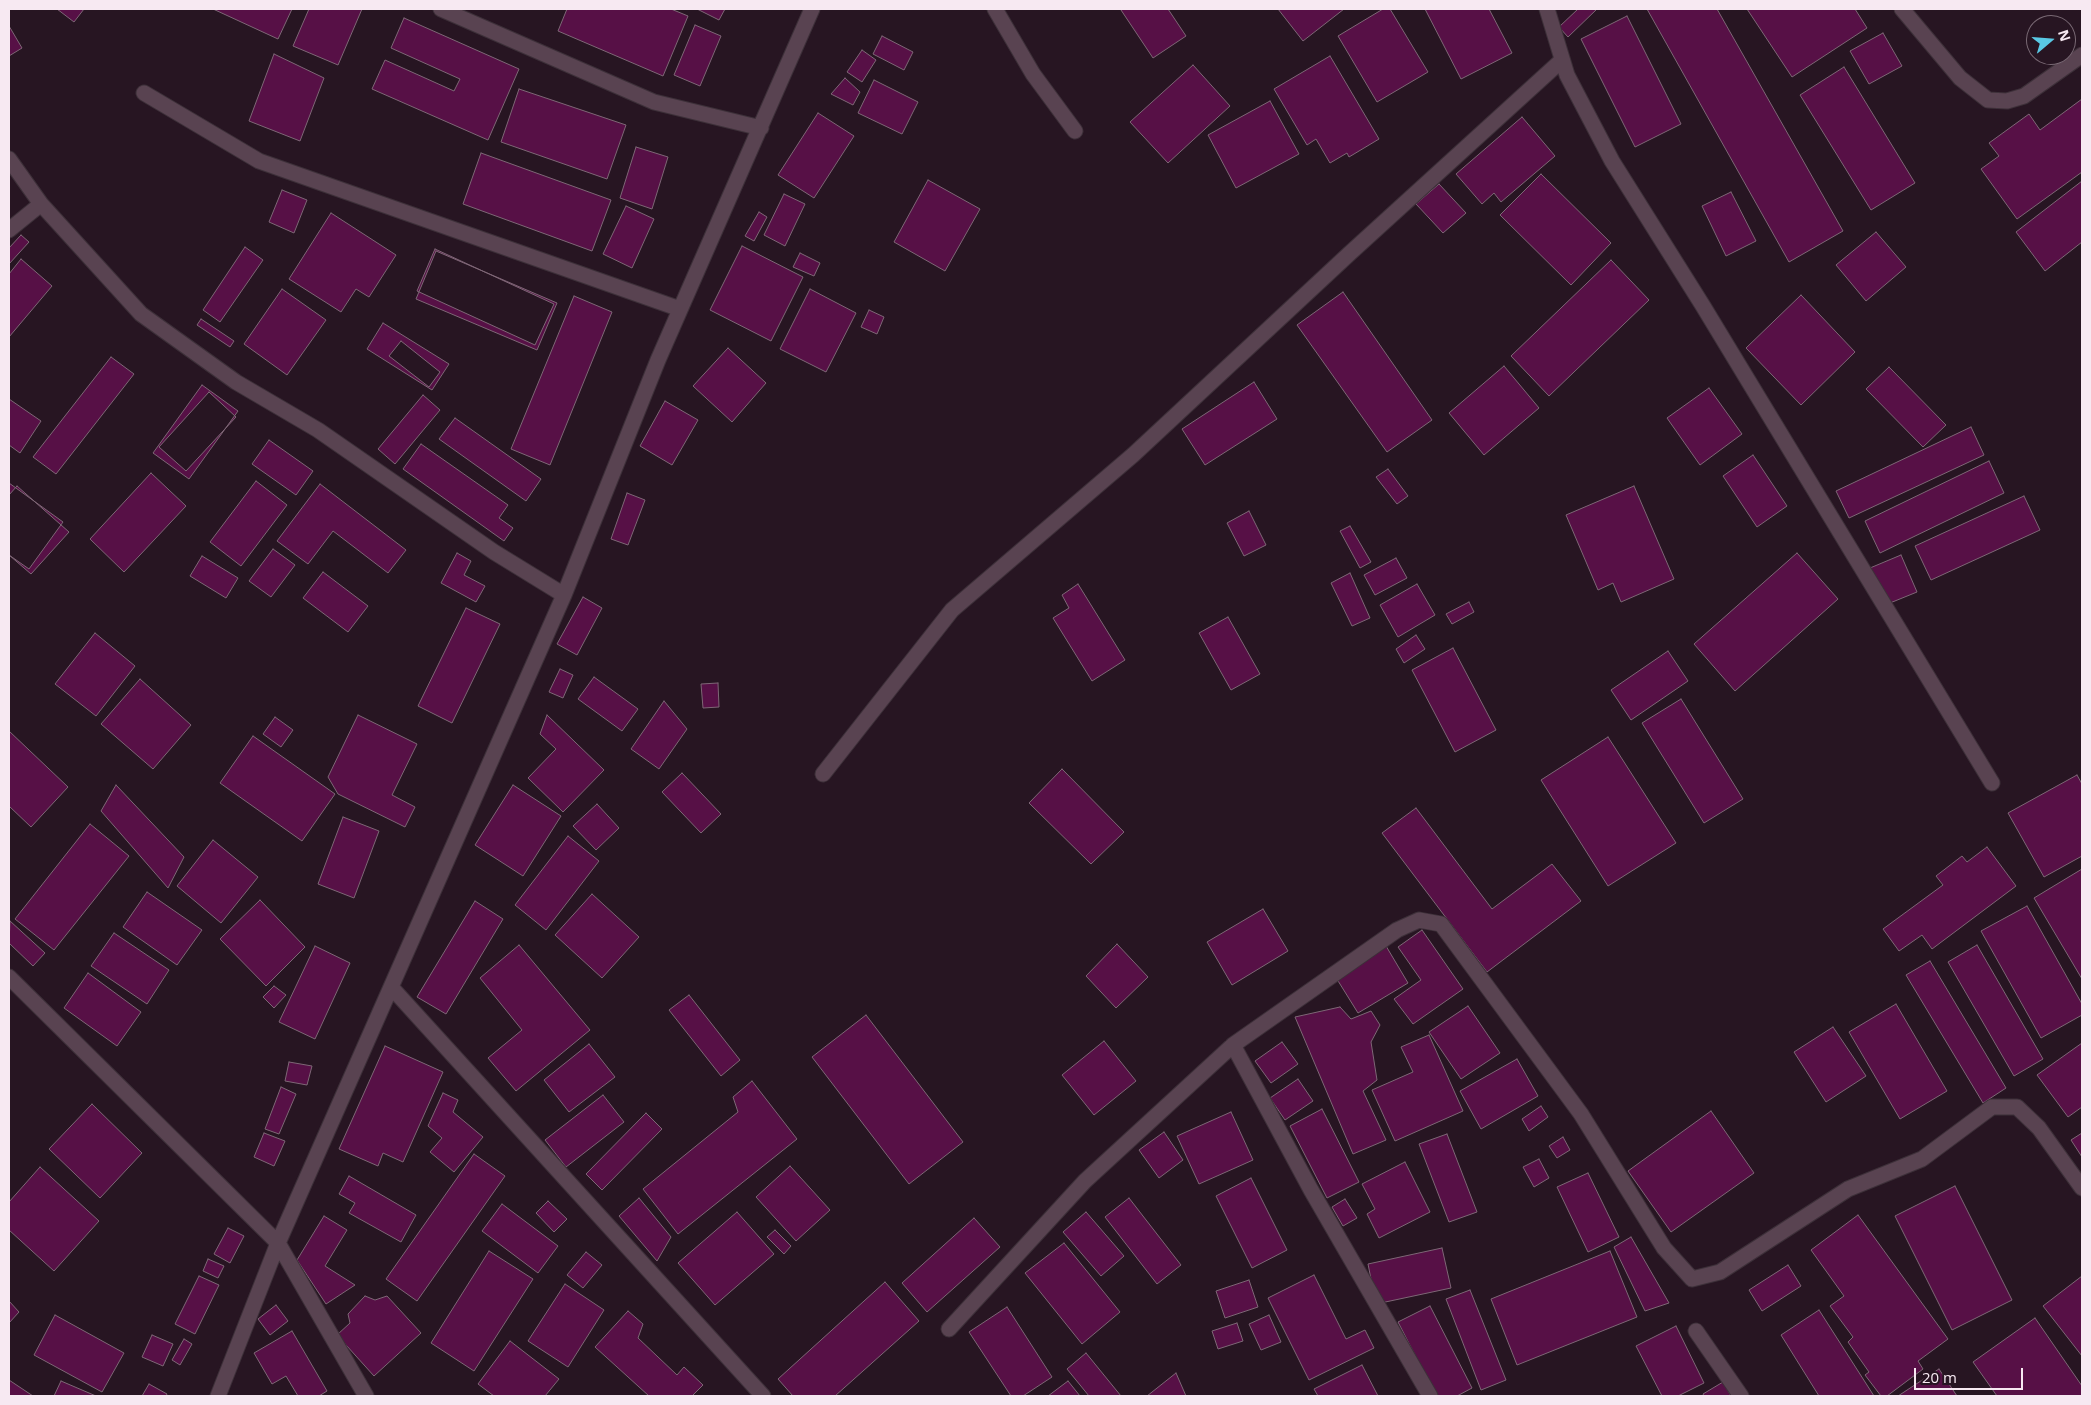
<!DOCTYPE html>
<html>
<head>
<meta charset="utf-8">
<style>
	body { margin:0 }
	#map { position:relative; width:2091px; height:1405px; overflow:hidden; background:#271522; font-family:"Open Sans",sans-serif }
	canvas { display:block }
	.frame { position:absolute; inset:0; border:10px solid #f7e9f2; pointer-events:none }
	.north { position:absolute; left:2026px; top:15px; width:50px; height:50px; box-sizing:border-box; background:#271522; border:1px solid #7a6a75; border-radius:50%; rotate:72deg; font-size:14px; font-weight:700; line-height:20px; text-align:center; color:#f7e9f2 }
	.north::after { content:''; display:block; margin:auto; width:18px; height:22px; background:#59c8e4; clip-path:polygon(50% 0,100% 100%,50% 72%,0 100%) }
	.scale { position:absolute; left:1914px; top:1368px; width:109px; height:22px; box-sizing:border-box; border:2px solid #f7e9f2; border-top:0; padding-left:6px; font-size:15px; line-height:18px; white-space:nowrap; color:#f7e9f2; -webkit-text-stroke:4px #271522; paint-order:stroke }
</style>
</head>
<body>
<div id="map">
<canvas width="2091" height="1405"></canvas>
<div class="frame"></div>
<div class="north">N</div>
<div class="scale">20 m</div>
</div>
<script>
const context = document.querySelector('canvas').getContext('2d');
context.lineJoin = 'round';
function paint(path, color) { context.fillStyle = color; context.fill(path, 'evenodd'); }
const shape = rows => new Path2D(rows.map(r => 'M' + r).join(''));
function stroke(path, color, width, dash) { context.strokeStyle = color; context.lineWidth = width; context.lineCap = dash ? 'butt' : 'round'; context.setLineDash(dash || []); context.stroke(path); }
const building = shape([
	[57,9,84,9,74,22,57,9],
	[213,9,292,9,278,39,213,9],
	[309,9,362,9,338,65,293,46,309,9],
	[567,9,671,9,688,16,663,76,558,31,567,9],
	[697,9,725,9,719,20,697,9],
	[1123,9,1168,9,1186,36,1153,58,1121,10,1123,9],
	[1278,9,1344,9,1303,41,1278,9],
	[1383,9,1390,9,1428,72,1377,102,1338,36,1383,9],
	[1425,9,1489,9,1512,53,1461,79,1425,9],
	[1578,9,1597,9,1568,37,1559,27,1578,9],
	[1647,9,1717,9,1843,231,1789,262,1647,9],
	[1747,9,1855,9,1867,28,1792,77,1747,9],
	[1627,16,1681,124,1635,147,1581,39,1627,16],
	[404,18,519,69,488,140,372,89,385,60,454,91,460,79,391,48,404,18],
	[695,25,721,36,700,86,674,75,695,25],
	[9,26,22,48,9,56,9,26],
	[1883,33,1902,66,1869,84,1850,51,1883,33],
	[882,36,913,52,904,70,873,54,882,36],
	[862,50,876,60,862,82,847,72,862,50],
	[274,54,324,78,300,141,249,121,274,54],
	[1330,56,1379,139,1349,157,1347,153,1330,163,1316,139,1307,145,1274,89,1330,56],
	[1193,65,1230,106,1168,163,1130,122,1193,65],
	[1844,67,1915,183,1871,210,1800,95,1844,67],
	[845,78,860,92,853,105,831,94,845,78],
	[874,80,918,102,902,134,858,113,874,80],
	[519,89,626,125,607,179,501,142,519,89],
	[2082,99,2082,172,2017,219,1981,169,1999,156,1989,143,2029,114,2040,130,2082,99],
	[1270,101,1299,154,1236,188,1208,135,1270,101],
	[818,113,854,136,814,198,778,175,818,113],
	[1522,117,1555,156,1501,202,1494,193,1482,204,1456,174,1522,117],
	[636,147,668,157,652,209,620,198,636,147],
	[481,153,611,200,592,251,463,204,481,153],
	[1541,174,1611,243,1571,285,1500,215,1541,174],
	[928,180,980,209,945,271,894,242,928,180],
	[2082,181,2082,242,2045,271,2016,232,2082,181],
	[1439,184,1466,213,1443,233,1416,204,1439,184],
	[282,190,307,200,294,233,269,222,282,190],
	[1731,192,1756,241,1726,256,1702,206,1731,192],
	[784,194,805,204,785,246,764,235,784,194],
	[626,206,654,219,632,268,603,254,626,206],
	[759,212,767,217,754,241,745,236,759,212],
	[331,213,396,255,369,297,356,289,341,312,289,279,331,213],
	[1876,232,1906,267,1866,301,1836,265,1876,232],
	[21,235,29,242,9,264,9,248,21,235],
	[742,246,803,277,771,341,710,310,742,246],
	[245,247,263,260,220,322,203,310,245,247],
	[435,249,554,304,535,345,417,291,435,249],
	[436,251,557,303,537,350,416,299,436,251],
	[800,253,820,263,814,276,793,267,800,253],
	[21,259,52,286,9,337,9,274,21,259],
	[1611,260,1649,300,1549,396,1511,356,1611,260],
	[282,289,326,320,287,375,244,344,282,289],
	[810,289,856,313,826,372,780,349,810,289],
	[1343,292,1432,420,1387,452,1297,325,1343,292],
	[1801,295,1855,352,1801,405,1746,348,1801,295],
	[574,296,612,312,550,465,511,449,574,296],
	[869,310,884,317,877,334,861,327,869,310],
	[201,319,234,341,230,347,197,325,201,319],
	[383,323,449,364,432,390,367,349,383,323],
	[401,341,440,372,429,387,389,356,401,341],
	[728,348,766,383,732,422,693,386,728,348],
	[111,357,134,374,56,474,33,457,111,357],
	[1504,366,1539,408,1484,455,1449,413,1504,366],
	[1889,367,1946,425,1923,447,1866,389,1889,367],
	[1254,382,1277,419,1205,465,1182,429,1254,382],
	[202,385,238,411,189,479,153,453,202,385],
	[1709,388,1742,434,1700,465,1667,418,1709,388],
	[209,392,236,417,186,471,159,447,209,392],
	[423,395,440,410,395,464,378,449,423,395],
	[9,399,41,421,20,453,9,445,9,399],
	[665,401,698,420,672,465,640,446,665,401],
	[455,418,541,479,526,501,439,439,455,418],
	[1971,427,1984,455,1849,518,1836,491,1971,427],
	[269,440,313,471,296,495,252,464,269,440],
	[421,444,508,505,499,518,513,528,504,541,403,469,421,444],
	[1753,455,1787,506,1757,527,1723,476,1753,455],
	[1989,461,2004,493,1880,553,1865,521,1989,461],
	[1388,469,1408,496,1397,504,1376,477,1388,469],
	[151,473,186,506,124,572,90,539,151,473],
	[256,481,287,505,241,566,210,542,256,481],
	[9,483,63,522,29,569,9,555,9,483],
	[320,484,406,550,388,573,333,531,308,564,277,541,320,484],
	[17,486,69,532,31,574,9,555,9,495,17,486],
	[1634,486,1674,579,1621,602,1613,583,1598,590,1566,515,1634,486],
	[627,493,645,500,628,545,611,539,627,493],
	[2024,496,2040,530,1931,580,1915,546,2024,496],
	[1249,511,1266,545,1244,556,1227,523,1249,511],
	[1350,526,1371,562,1360,568,1340,531,1350,526],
	[273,549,295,565,271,597,249,581,273,549],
	[457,553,471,561,464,575,485,586,476,602,441,583,457,553],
	[1797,553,1838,599,1735,691,1694,644,1797,553],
	[1901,555,1917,592,1885,605,1870,568,1901,555],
	[202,556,238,578,226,598,190,576,202,556],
	[1396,558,1407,578,1375,595,1364,575,1396,558],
	[323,572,368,606,348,632,303,598,323,572],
	[1350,573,1370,618,1352,626,1331,583,1350,573],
	[1078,584,1125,660,1092,681,1053,618,1069,608,1062,595,1078,584],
	[1417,584,1435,615,1398,637,1380,605,1417,584],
	[583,597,602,608,577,655,557,644,583,597],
	[1469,602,1474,612,1452,624,1446,614,1469,602],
	[466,608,500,624,452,723,418,706,466,608],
	[1228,617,1260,674,1231,690,1199,633,1228,617],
	[95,633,135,666,96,716,55,684,95,633],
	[1416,635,1425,649,1404,663,1396,649,1416,635],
	[1453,648,1496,730,1455,752,1412,670,1453,648],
	[1668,651,1688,681,1631,720,1611,690,1668,651],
	[560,669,573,675,563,698,549,692,560,669],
	[594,677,638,709,622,731,578,699,594,677],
	[140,679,191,725,153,769,101,724,140,679],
	[718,683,719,707,703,708,701,684,718,683],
	[1681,699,1743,799,1704,823,1642,723,1681,699],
	[664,701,687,729,659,769,631,749,664,701],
	[358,715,417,744,392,795,415,807,405,827,338,794,328,777,358,715],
	[547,715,604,770,563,812,528,778,556,749,540,734,547,715],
	[275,717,293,730,281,747,263,734,275,717],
	[9,731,68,787,31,827,9,806,9,731],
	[253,736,335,794,302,841,220,783,253,736],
	[1608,737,1676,843,1608,886,1541,780,1608,737],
	[1062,769,1124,832,1091,864,1029,803,1062,769],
	[682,773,721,814,701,833,662,792,682,773],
	[2077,775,2082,784,2082,856,2044,877,2008,813,2077,775],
	[116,785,184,857,168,888,101,811,116,785],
	[513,785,561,816,523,876,475,845,513,785],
	[597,804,619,828,596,850,573,826,597,804],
	[1416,808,1492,909,1552,864,1581,901,1487,972,1382,833,1416,808],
	[343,817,379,831,354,898,318,884,343,817],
	[90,824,129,856,54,950,15,919,90,824],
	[568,836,599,861,546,930,515,905,568,836],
	[213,840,258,877,221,923,177,886,213,840],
	[1987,847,2016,886,1932,949,1922,935,1899,951,1883,929,1943,885,1936,876,1962,856,1967,862,1987,847],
	[2082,869,2082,979,2034,898,2082,869],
	[147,892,202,930,177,965,123,927,147,892],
	[592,894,639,937,602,978,555,935,592,894],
	[260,900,305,947,266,986,220,939,260,900],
	[475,901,503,919,446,1014,417,997,475,901],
	[2027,906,2082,1004,2082,1015,2041,1038,1981,931,2027,906],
	[1263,909,1288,951,1232,985,1207,942,1263,909],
	[10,921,45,953,33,966,9,943,10,921],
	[1422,930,1463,989,1413,1024,1394,999,1421,980,1398,947,1422,930],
	[114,933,169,970,147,1004,91,966,114,933],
	[1117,944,1148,977,1116,1008,1086,976,1117,944],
	[519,945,590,1030,516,1091,488,1058,522,1030,480,978,519,945],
	[1977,945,2043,1059,2014,1076,1948,962,1977,945],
	[315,946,350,963,315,1039,279,1022,315,946],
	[1386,946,1408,983,1358,1013,1335,976,1386,946],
	[1930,961,2006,1088,1983,1103,1906,975,1930,961],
	[88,973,141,1012,117,1046,64,1008,88,973],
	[274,986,286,995,274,1008,263,997,274,986],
	[689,995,740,1060,721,1076,669,1010,689,995],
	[1896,1004,1947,1091,1900,1119,1849,1032,1896,1004],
	[1468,1006,1500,1053,1461,1079,1429,1032,1468,1006],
	[1340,1007,1351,1019,1371,1011,1380,1025,1371,1042,1377,1080,1363,1091,1386,1140,1353,1154,1295,1017,1340,1007],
	[866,1015,963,1142,909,1184,812,1057,866,1015],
	[1833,1027,1866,1076,1826,1102,1794,1052,1833,1027],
	[1429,1035,1463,1111,1395,1141,1372,1090,1413,1072,1401,1047,1429,1035],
	[1104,1041,1136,1081,1094,1115,1062,1075,1104,1041],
	[1282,1042,1298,1064,1271,1083,1255,1061,1282,1042],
	[2082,1043,2082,1107,2068,1117,2037,1075,2082,1043],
	[589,1044,615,1077,569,1112,544,1080,589,1044],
	[385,1046,443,1072,403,1162,383,1153,378,1166,339,1149,385,1046],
	[1517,1059,1538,1096,1481,1129,1460,1091,1517,1059],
	[289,1062,312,1066,307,1085,285,1081,289,1062],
	[1298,1079,1313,1101,1285,1120,1270,1098,1298,1079],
	[752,1081,797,1139,678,1234,643,1189,738,1112,733,1097,752,1081],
	[281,1087,296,1094,279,1134,265,1129,281,1087],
	[443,1093,458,1100,453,1112,483,1137,454,1172,430,1152,442,1138,428,1126,443,1093],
	[603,1095,624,1122,566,1167,545,1140,603,1095],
	[92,1104,142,1153,100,1198,49,1149,92,1104],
	[1541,1106,1548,1117,1529,1131,1522,1119,1541,1106],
	[1322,1109,1359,1182,1327,1198,1290,1126,1322,1109],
	[1711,1111,1754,1173,1671,1232,1628,1171,1711,1111],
	[1231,1112,1253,1160,1199,1184,1177,1136,1231,1112],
	[646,1113,662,1129,602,1190,586,1174,646,1113],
	[1164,1132,1183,1160,1159,1178,1139,1150,1164,1132],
	[264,1133,285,1141,274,1166,254,1157,264,1133],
	[2082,1133,2082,1157,2071,1140,2082,1133],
	[1447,1134,1477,1212,1449,1222,1419,1144,1447,1134],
	[1563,1137,1570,1150,1557,1158,1549,1146,1563,1137],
	[474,1154,505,1176,417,1301,386,1279,474,1154],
	[1539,1159,1549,1178,1534,1187,1523,1167,1539,1159],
	[1405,1162,1430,1212,1379,1238,1367,1214,1375,1209,1362,1184,1405,1162],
	[790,1166,830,1210,796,1241,756,1197,790,1166],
	[40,1167,99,1221,54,1271,9,1230,9,1202,40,1167],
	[1588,1173,1619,1237,1588,1252,1557,1187,1588,1173],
	[349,1176,416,1215,401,1242,349,1213,355,1203,339,1194,349,1176],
	[1251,1178,1287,1250,1252,1268,1216,1196,1251,1178],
	[1955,1186,2012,1300,1952,1330,1895,1216,1955,1186],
	[639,1198,671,1237,657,1261,619,1216,639,1198],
	[1129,1198,1181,1265,1157,1284,1105,1217,1129,1198],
	[1345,1199,1357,1218,1343,1226,1332,1207,1345,1199],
	[548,1201,567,1219,554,1232,536,1213,548,1201],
	[502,1204,558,1246,538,1273,482,1231,502,1204],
	[737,1212,774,1254,715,1305,678,1263,737,1212],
	[1086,1212,1124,1256,1101,1276,1063,1232,1086,1212],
	[1858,1215,1948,1339,1918,1361,1923,1369,1887,1396,1881,1396,1865,1375,1869,1372,1848,1342,1853,1337,1830,1306,1844,1296,1811,1250,1858,1215],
	[324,1216,347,1230,325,1266,355,1285,326,1304,297,1260,324,1216],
	[974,1218,1000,1247,927,1312,902,1283,974,1218],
	[228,1228,244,1236,230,1263,214,1254,228,1228],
	[775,1230,791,1246,784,1254,767,1237,775,1230],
	[1631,1237,1669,1303,1645,1311,1614,1247,1631,1237],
	[1064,1243,1120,1312,1082,1344,1025,1273,1064,1243],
	[1442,1248,1451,1288,1376,1304,1368,1264,1442,1248],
	[489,1251,533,1279,474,1371,431,1343,489,1251],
	[1610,1251,1637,1317,1517,1365,1491,1299,1610,1251],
	[586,1252,602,1265,583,1288,567,1275,586,1252],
	[208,1259,224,1266,218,1278,203,1271,208,1259],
	[1788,1265,1801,1286,1762,1311,1749,1290,1788,1265],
	[1314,1275,1346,1339,1365,1330,1374,1348,1309,1380,1268,1298,1314,1275],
	[199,1276,219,1285,195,1334,175,1324,199,1276],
	[2082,1276,2082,1356,2043,1306,2082,1276],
	[1249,1280,1258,1307,1225,1318,1216,1291,1249,1280],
	[885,1282,919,1321,835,1396,793,1396,778,1379,885,1282],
	[565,1284,604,1310,568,1367,528,1341,565,1284],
	[1470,1290,1506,1380,1481,1390,1446,1299,1470,1290],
	[365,1296,375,1300,387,1296,421,1333,374,1376,337,1335,350,1323,348,1314,365,1296],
	[9,1301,19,1312,9,1323,9,1301],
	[276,1305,288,1321,270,1335,258,1319,276,1305],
	[1430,1306,1472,1388,1457,1396,1436,1396,1398,1322,1430,1306],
	[1007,1307,1052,1377,1023,1396,1011,1396,969,1332,1007,1307],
	[1819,1310,1874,1396,1819,1396,1781,1335,1819,1310],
	[628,1311,643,1324,638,1338,677,1375,684,1367,703,1385,692,1396,649,1396,595,1347,628,1311],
	[55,1315,124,1353,102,1392,34,1355,55,1315],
	[1269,1315,1281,1342,1261,1350,1249,1324,1269,1315],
	[2035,1318,2082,1386,2082,1396,1997,1396,1973,1362,2035,1318],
	[1237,1323,1243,1341,1218,1349,1212,1331,1237,1323],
	[1676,1326,1704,1383,1678,1396,1662,1396,1636,1346,1676,1326],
	[292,1331,327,1391,319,1396,298,1396,286,1376,272,1384,254,1353,292,1331],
	[152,1335,173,1344,163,1366,142,1357,152,1335],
	[184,1339,192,1344,180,1365,172,1360,184,1339],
	[510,1341,559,1379,545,1396,494,1396,478,1384,510,1341],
	[1086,1353,1121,1396,1089,1396,1067,1369,1086,1353],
	[1362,1365,1378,1396,1318,1396,1314,1389,1362,1365],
	[1939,1369,1957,1396,1898,1396,1939,1369],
	[1176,1373,1186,1396,1147,1396,1176,1373],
	[9,1380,33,1396,9,1396,9,1380],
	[61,1381,96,1396,54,1396,61,1381],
	[1068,1381,1080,1396,1048,1396,1068,1381],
	[1723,1382,1731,1396,1704,1396,1703,1394,1723,1382],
	[149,1384,167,1394,166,1396,142,1396,149,1384]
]);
paint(building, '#571046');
stroke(building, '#7e6776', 1);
const minor = shape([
	[441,9,654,102,761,128],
	[995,9,1033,74,1075,131],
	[1547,9,1567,75,1612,161,1703,306,1992,783],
	[1902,9,1960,78,1988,100,2007,101,2024,96,2082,55],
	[144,93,259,161,680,309],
	[9,159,41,204,141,314,236,382,318,430,494,552,564,595],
	[9,230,41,204],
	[823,774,952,610,1133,455,1349,254,1562,60],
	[9,977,278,1243,366,1396],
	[392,988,763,1396],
	[1233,1045,1311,1190,1430,1396],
	[949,1329,1085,1181,1233,1045,1397,930,1419,920,1441,924,1581,1114,1664,1248,1692,1279,1720,1272,1848,1189,1922,1159,1992,1107,2017,1107,2039,1128,2082,1188],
	[1696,1331,1741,1396],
	[218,1396,278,1243,564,595,658,360,812,9]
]);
stroke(minor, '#3d3039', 17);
stroke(minor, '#594351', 15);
</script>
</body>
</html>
